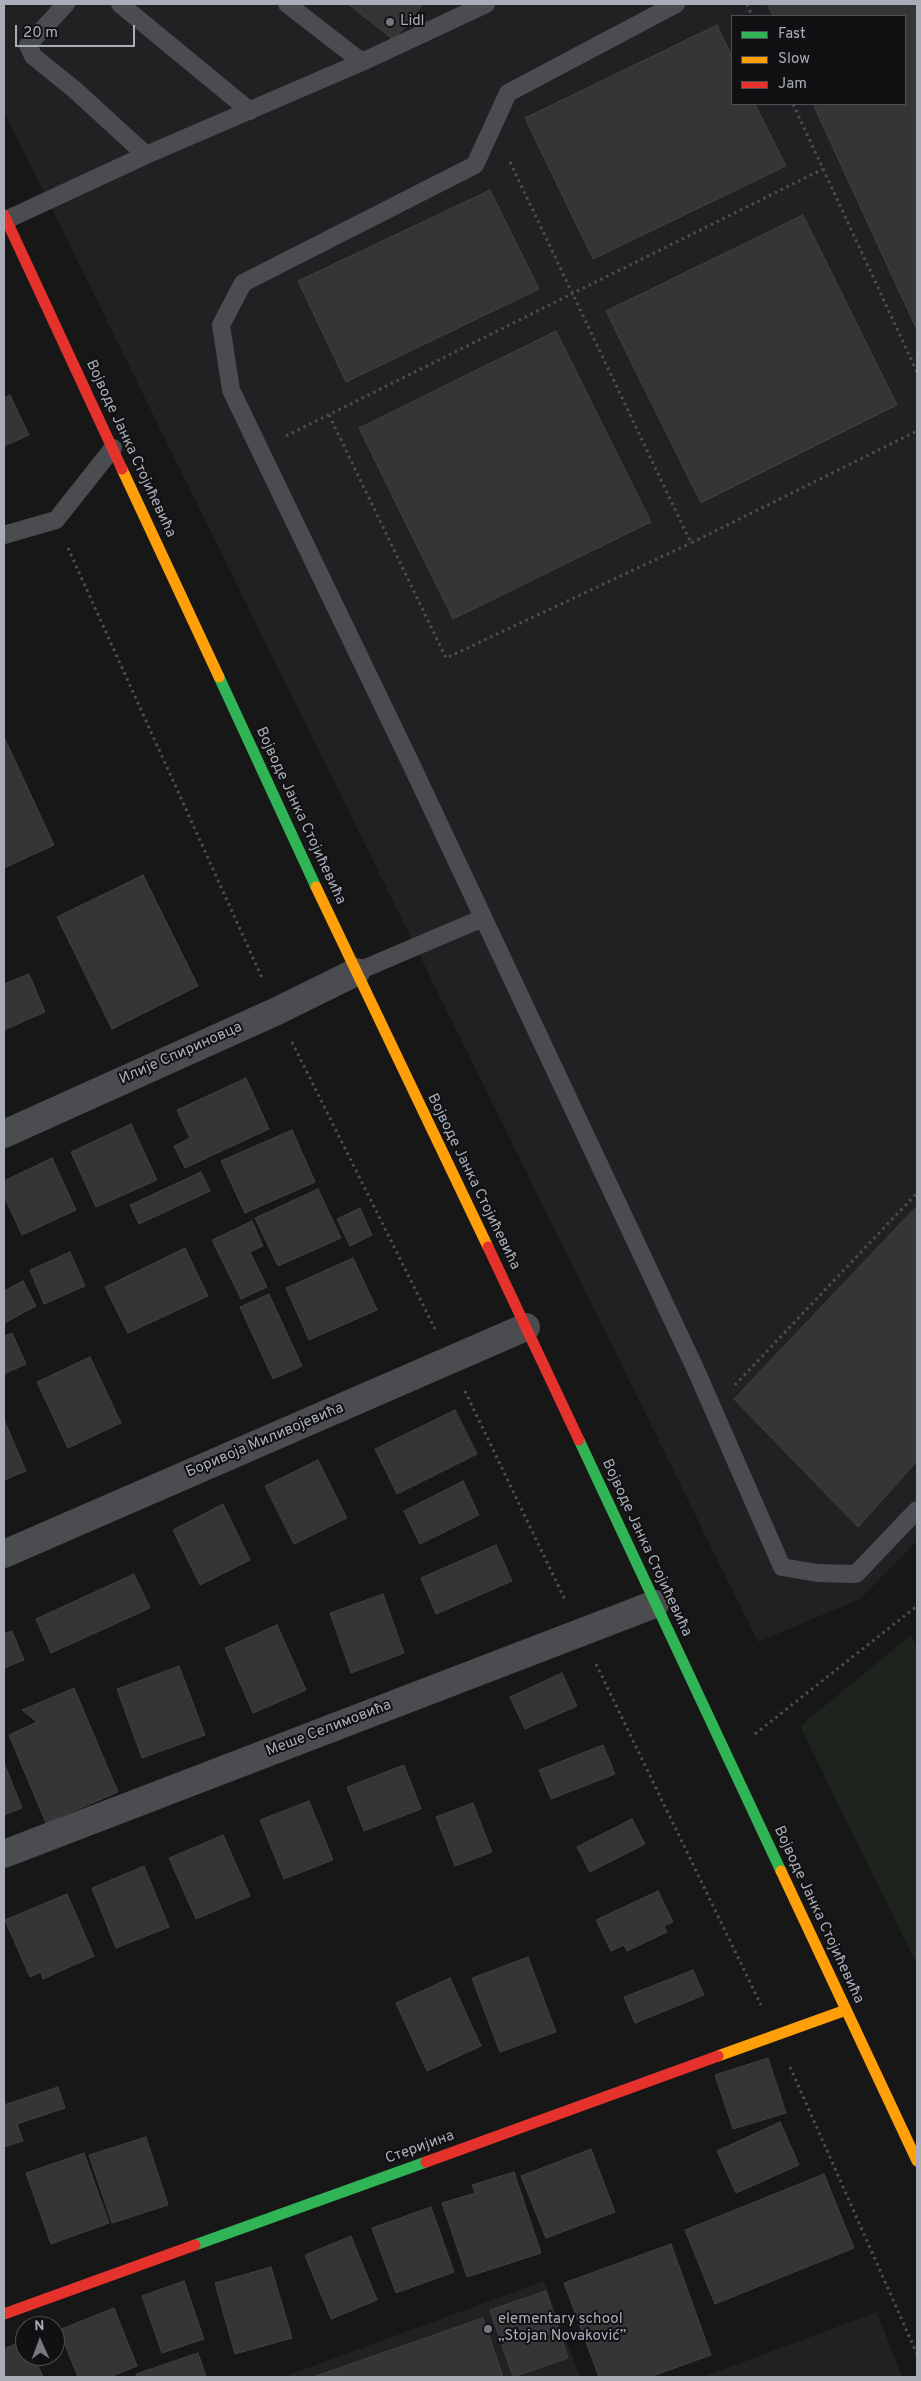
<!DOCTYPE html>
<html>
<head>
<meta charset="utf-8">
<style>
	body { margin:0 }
	#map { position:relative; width:921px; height:2381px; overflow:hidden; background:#171717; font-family:Overpass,sans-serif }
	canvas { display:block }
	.frame { position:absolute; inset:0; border:5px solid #a8adb8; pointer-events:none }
	.legend { position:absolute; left:731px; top:15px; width:175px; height:90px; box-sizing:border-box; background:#111113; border:1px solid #4d4f55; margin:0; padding:6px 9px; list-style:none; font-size:15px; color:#a8adb8 }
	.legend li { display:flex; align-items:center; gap:10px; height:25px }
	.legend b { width:25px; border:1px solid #4d4f55 }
	.north { position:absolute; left:15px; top:2316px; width:50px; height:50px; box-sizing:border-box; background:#111113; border:1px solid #4d4f55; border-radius:50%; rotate:358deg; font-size:14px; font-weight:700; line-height:20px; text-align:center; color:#a8adb8 }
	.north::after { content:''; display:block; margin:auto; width:18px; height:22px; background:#757880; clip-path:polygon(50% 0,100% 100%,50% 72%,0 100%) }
	.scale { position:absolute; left:15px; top:25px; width:120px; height:22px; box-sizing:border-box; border:2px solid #a8adb8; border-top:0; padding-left:6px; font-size:15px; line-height:18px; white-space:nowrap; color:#a8adb8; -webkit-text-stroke:4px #111113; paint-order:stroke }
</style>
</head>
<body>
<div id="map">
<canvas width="921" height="2381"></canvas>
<div class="frame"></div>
<ul class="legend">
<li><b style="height:6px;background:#30b455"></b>Fast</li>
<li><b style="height:6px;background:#ff9f0a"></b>Slow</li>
<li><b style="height:6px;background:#e5322d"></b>Jam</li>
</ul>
<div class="north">N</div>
<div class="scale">20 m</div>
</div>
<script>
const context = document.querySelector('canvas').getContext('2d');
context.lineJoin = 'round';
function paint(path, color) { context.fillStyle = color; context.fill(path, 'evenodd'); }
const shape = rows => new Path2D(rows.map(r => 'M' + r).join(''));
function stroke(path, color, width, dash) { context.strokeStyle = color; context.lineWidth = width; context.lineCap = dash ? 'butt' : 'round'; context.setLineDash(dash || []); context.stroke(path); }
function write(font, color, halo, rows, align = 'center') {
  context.font = font + ' Overpass,sans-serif'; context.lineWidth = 4; context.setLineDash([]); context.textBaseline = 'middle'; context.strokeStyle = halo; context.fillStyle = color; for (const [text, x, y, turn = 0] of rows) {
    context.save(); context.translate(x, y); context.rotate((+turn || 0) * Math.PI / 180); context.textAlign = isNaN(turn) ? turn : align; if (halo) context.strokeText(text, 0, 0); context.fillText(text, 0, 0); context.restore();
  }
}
paint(shape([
	[4,4,917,4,917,1541,860,1599,758,1642,4,112],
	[732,16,905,16,905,104,732,104],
	[544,2281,580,2377,283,2377],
	[877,2312,902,2377,703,2377]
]), '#212123');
paint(shape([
	[911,1635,917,1647,917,1965,800,1726]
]), '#1d241e');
const building = shape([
	[348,4,423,4,394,40,348,4],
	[767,4,917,4,917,330,813,104,905,104,905,16,773,16,767,4],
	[717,25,732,57,732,104,755,104,786,166,593,259,525,118,717,25],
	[490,190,539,289,346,382,298,281,490,190],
	[803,215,897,405,701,503,606,311,803,215],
	[556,331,651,522,453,619,359,428,556,331],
	[10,395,29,435,4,446,4,398,10,395],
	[4,737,54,845,4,868,4,737],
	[143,875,198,986,112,1029,57,917,143,875],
	[29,974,45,1012,4,1030,4,984,29,974],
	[246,1078,269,1129,185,1168,174,1146,190,1138,177,1110,246,1078],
	[131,1124,157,1180,96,1207,71,1152,131,1124],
	[292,1130,315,1182,245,1213,221,1161,292,1130],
	[52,1158,76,1210,22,1235,4,1196,4,1181,52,1158],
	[201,1172,210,1191,139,1224,130,1205,201,1172],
	[318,1189,341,1238,278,1266,255,1218,318,1189],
	[917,1206,917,1461,858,1527,734,1399,917,1206],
	[360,1208,372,1235,350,1246,337,1219,360,1208],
	[252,1221,263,1246,250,1252,267,1287,241,1299,212,1240,252,1221],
	[185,1248,208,1296,128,1333,105,1287,185,1248],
	[70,1252,85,1286,44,1304,30,1270,70,1252],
	[353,1258,377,1310,309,1340,286,1288,353,1258],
	[23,1281,36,1306,4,1323,4,1291,23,1281],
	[269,1294,302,1366,273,1379,240,1307,269,1294],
	[12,1333,26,1364,4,1374,4,1336,12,1333],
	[90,1357,121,1423,68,1448,37,1382,90,1357],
	[455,1410,477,1454,397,1494,375,1449,455,1410],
	[4,1420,26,1471,4,1480,4,1420],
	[318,1460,347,1518,294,1544,265,1486,318,1460],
	[463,1481,479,1515,420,1544,404,1511,463,1481],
	[223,1504,250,1560,200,1585,173,1530,223,1504],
	[496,1545,512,1581,436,1614,421,1578,496,1545],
	[134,1574,150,1608,51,1653,36,1619,134,1574],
	[383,1594,404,1653,351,1673,330,1613,383,1594],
	[277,1625,306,1690,253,1713,225,1648,277,1625],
	[12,1631,24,1660,4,1668,4,1634,12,1631],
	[179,1666,205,1735,142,1758,117,1689,179,1666],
	[562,1673,577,1706,525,1729,510,1697,562,1673],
	[74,1688,118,1792,46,1823,9,1735,37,1722,22,1710,74,1688],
	[603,1745,615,1774,551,1799,539,1770,603,1745],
	[4,1763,22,1808,4,1815,4,1763],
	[404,1765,421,1809,364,1831,347,1787,404,1765],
	[309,1801,333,1860,284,1879,260,1820,309,1801],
	[473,1803,492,1852,455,1866,436,1817,473,1803],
	[632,1819,645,1844,590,1872,577,1847,632,1819],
	[223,1835,250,1896,196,1919,169,1858,223,1835],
	[144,1866,169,1927,116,1948,92,1888,144,1866],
	[658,1891,673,1922,664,1926,667,1932,627,1951,624,1945,611,1951,596,1920,658,1891],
	[67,1894,94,1956,43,1979,41,1972,30,1977,5,1920,67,1894],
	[528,1957,556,2032,500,2052,472,1978,528,1957],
	[693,1970,704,1995,635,2023,624,1997,693,1970],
	[450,1978,481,2046,427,2071,396,2003,450,1978],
	[768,2058,786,2113,733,2129,715,2075,768,2058],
	[58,2087,65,2108,17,2124,23,2141,4,2147,4,2104,4,2105,58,2087],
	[780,2122,799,2165,736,2193,717,2151,780,2122],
	[146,2137,168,2205,112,2223,89,2155,146,2137],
	[591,2149,615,2212,546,2238,521,2176,591,2149],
	[84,2153,109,2223,51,2244,26,2173,84,2153],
	[514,2172,541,2253,467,2277,442,2203,475,2193,472,2185,514,2172],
	[824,2174,854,2248,715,2304,685,2230,824,2174],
	[431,2207,454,2272,396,2293,372,2228,431,2207],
	[351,2236,377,2300,331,2319,305,2255,351,2236],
	[671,2244,711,2355,650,2377,599,2377,564,2283,671,2244],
	[271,2267,292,2338,235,2354,215,2283,271,2267],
	[184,2281,204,2339,162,2353,142,2296,184,2281],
	[546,2291,568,2358,513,2377,490,2310,546,2291],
	[114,2308,137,2366,110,2377,78,2377,59,2330,114,2308],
	[483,2318,503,2377,313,2377,483,2318],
	[25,2340,25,2356,34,2356,43,2377,4,2377,4,2349,25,2340],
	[198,2353,206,2377,137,2377,136,2374,198,2353]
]);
paint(building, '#353536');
stroke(building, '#3f4043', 1);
stroke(shape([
	[747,4,752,16],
	[793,104,917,372],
	[510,162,691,543,917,431],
	[329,415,446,658,691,543],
	[286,436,823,169],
	[68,548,263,980],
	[292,1042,435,1329],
	[735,1385,917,1193],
	[465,1391,566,1602],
	[596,1664,761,2005],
	[755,1734,917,1606],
	[790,2067,917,2354]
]), '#4d4e52', 3, [2.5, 4]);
stroke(shape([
	[66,4,28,45,33,56,75,90,146,155],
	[120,4,250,111],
	[287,4,362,62],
	[676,4,508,93,475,165,243,283,221,325,231,390,411,764,695,1368,782,1567,817,1573,856,1574,917,1510],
	[6,220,146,155,362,62,486,4],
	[4,535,56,520,113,448],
	[356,972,483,918]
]), '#4b4c50', 18);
stroke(shape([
	[4,1134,277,1011,356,972],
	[4,1554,526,1327],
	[4,1854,655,1604]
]), '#4b4c50', 28);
stroke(shape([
	[219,677,316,887],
	[579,1440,781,1871],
	[195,2245,426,2162]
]), '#30b455', 11);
stroke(shape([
	[122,469,219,677],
	[316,887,488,1247],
	[781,1871,917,2161],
	[718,2056,846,2010]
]), '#ff9f0a', 11);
stroke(shape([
	[4,215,122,469],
	[488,1247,579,1440],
	[426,2162,718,2056],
	[4,2314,195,2245]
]), '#e5322d', 11);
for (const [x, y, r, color] of [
	[390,22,5,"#757880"],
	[488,2329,5,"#757880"]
]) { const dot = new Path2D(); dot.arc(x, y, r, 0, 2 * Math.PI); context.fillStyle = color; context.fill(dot); stroke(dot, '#111113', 2); }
write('15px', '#a8adb8', '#111113', [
	["Lidl",400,22],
	["elementary school",498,2320],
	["„Stojan Novaković”",498,2337]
], 'left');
write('15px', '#a8adb8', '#111113', [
	["Војводе Јанка Стојићевића",130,449,65],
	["Војводе Јанка Стојићевића",300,816,65],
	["Илије Спириновца",181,1054,-24],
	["Војводе Јанка Стојићевића",473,1182,64],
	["Боривоја Миливојевића",265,1441,-23],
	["Војводе Јанка Стојићевића",646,1548,65],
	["Меше Селимовића",329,1729,-21],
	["Војводе Јанка Стојићевића",818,1915,65],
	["Стеријина",420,2148,-20]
]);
</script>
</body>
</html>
